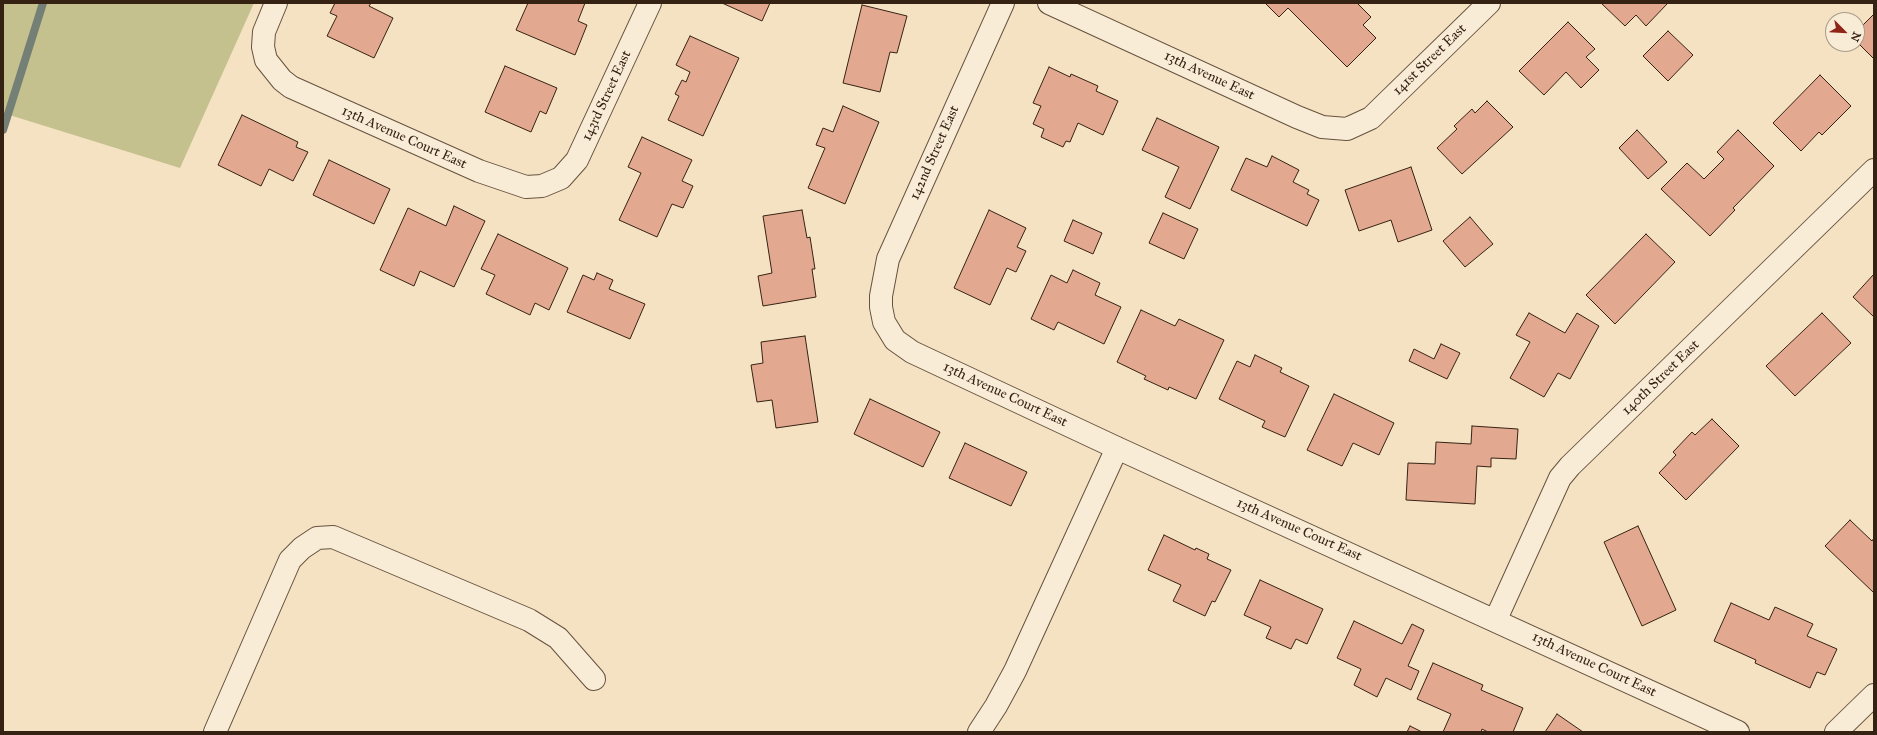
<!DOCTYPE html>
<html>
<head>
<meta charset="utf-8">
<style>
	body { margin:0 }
	#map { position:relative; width:1877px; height:735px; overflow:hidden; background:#f5e2c2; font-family:"IM FELL Great Primer",serif }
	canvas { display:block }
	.frame { position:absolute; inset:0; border:4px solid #362213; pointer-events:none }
	.north { position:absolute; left:1825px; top:12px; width:40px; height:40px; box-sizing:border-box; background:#f8ecd7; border:1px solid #aa9b89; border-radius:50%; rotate:114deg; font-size:11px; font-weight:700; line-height:16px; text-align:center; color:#362213 }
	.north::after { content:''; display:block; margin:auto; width:14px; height:18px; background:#8f2418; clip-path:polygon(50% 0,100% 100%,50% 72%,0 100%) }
</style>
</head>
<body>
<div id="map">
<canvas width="1877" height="735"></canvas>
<div class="frame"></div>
<div class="north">N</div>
</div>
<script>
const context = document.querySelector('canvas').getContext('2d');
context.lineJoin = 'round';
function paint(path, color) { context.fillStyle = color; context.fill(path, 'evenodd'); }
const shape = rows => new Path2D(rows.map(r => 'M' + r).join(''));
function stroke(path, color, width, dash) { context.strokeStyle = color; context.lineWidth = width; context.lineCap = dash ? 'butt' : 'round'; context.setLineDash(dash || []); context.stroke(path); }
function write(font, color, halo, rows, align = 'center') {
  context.font = font + ' "IM FELL Great Primer",serif'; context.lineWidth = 3; context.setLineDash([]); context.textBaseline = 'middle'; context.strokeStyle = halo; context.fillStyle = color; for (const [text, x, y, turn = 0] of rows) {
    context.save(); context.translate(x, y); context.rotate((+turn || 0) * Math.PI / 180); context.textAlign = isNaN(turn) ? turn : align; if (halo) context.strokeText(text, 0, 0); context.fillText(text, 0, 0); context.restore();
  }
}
paint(shape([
	[3,3,254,3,180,168,3,113]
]), '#c4c18e');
stroke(shape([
	[3,130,43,3]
]), '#747f75', 8);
const building = shape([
	[335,3,371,3,369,6,393,18,374,58,327,36,337,16,330,13,335,3],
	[528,3,585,3,578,21,587,25,575,55,516,30,528,3],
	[722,3,770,3,762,21,722,3],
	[1265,3,1357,3,1371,17,1363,25,1376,38,1347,67,1288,8,1279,17,1265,3],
	[1601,3,1666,3,1667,4,1646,26,1636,15,1625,26,1601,3],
	[862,5,907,16,897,53,890,52,880,92,843,83,862,5],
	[1874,14,1874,59,1857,42,1857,31,1874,14],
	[1568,22,1595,49,1586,57,1599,70,1581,88,1566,72,1544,95,1519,71,1568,22],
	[1668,31,1693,55,1668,81,1643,56,1668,31],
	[690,36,739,58,703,136,668,120,679,96,675,94,682,80,686,82,690,72,676,65,690,36],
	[505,66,557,88,546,114,540,111,531,132,485,112,505,66],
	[1049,67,1070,77,1071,74,1098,86,1096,91,1118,101,1103,135,1078,123,1070,142,1066,141,1063,147,1041,137,1044,129,1033,124,1041,106,1033,103,1049,67],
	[1820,75,1851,106,1822,135,1819,132,1801,151,1773,123,1820,75],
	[1487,101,1513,127,1462,174,1437,148,1457,129,1454,126,1472,109,1475,113,1487,101],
	[843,106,879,122,845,204,808,188,825,148,816,145,823,128,833,132,843,106],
	[242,115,298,142,296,147,308,152,293,181,269,169,261,186,218,165,242,115],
	[1157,118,1219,147,1190,209,1165,197,1179,167,1142,150,1157,118],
	[1637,130,1667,162,1648,179,1619,148,1637,130],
	[1738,130,1774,166,1733,208,1735,210,1710,236,1661,189,1687,163,1704,179,1724,159,1717,152,1738,130],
	[642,137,692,160,682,181,693,186,683,208,672,204,657,237,619,220,641,173,628,167,642,137],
	[1272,156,1299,170,1293,182,1309,190,1307,194,1319,200,1307,226,1231,190,1246,158,1267,167,1272,156],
	[329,160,390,189,374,224,313,195,329,160],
	[1411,167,1432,230,1398,242,1391,220,1359,231,1345,190,1411,167],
	[454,206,485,221,454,287,420,271,414,286,380,270,408,208,446,226,454,206],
	[802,210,807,238,810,237,815,269,812,269,816,297,763,306,758,276,772,273,763,216,802,210],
	[989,210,1026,228,1017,247,1026,251,1016,272,1007,268,990,305,954,288,989,210],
	[1163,213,1198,229,1184,259,1149,243,1163,213],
	[1470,217,1493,244,1465,267,1443,241,1470,217],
	[1073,220,1102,233,1093,254,1064,241,1073,220],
	[498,234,568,268,549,310,535,303,530,315,486,294,495,275,481,269,498,234],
	[1646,234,1675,262,1615,324,1586,295,1646,234],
	[1073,270,1100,283,1095,295,1121,307,1104,344,1058,322,1054,330,1031,319,1051,275,1067,283,1073,270],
	[597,273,613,280,609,289,645,304,630,339,567,312,583,275,594,280,597,273],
	[1874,274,1874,317,1853,297,1874,274],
	[1141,310,1175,326,1179,319,1224,340,1196,399,1169,387,1168,390,1144,379,1146,376,1117,362,1141,310],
	[1529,313,1565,333,1577,313,1599,326,1570,379,1558,373,1544,397,1510,378,1530,342,1516,335,1529,313],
	[1822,313,1851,343,1795,396,1766,366,1822,313],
	[805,336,818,422,776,428,772,400,757,402,751,365,763,363,761,342,805,336],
	[1441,344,1460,353,1447,379,1409,361,1414,349,1434,359,1441,344],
	[1255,355,1282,368,1280,372,1309,386,1285,437,1262,427,1265,421,1219,399,1237,361,1250,367,1255,355],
	[1334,394,1394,423,1379,455,1353,443,1342,466,1307,450,1334,394],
	[870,399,940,432,923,467,854,434,870,399],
	[1712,419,1739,446,1686,500,1659,473,1676,455,1673,452,1692,432,1695,435,1712,419],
	[1472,426,1518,429,1516,459,1491,458,1491,467,1477,466,1475,504,1406,500,1408,463,1435,464,1436,442,1471,444,1472,426],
	[965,443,1027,472,1011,506,949,478,965,443],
	[1850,520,1872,541,1874,538,1874,593,1825,546,1850,520],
	[1638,526,1676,610,1642,626,1604,542,1638,526],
	[1164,535,1195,550,1196,548,1209,554,1207,559,1231,570,1215,602,1212,601,1205,616,1173,601,1181,585,1148,570,1164,535],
	[1260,580,1323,609,1307,644,1296,639,1291,649,1266,638,1271,627,1244,615,1260,580],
	[1731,603,1769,620,1775,607,1813,624,1807,636,1837,649,1825,675,1817,672,1810,688,1755,663,1756,660,1714,641,1731,603],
	[1354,621,1402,644,1412,624,1424,630,1408,666,1419,671,1411,690,1386,678,1377,697,1354,685,1361,669,1337,658,1354,621],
	[1433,663,1483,685,1481,690,1523,708,1513,732,1488,732,1482,729,1481,732,1443,732,1451,714,1417,699,1433,663],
	[1557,714,1583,732,1545,732,1557,714],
	[1410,726,1422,732,1407,732,1410,726]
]);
paint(building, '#e3a890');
stroke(building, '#362213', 1);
const street = shape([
	[276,3,264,32,263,47,266,60,282,80,291,87,479,171,526,187,542,186,561,178,577,160,650,3],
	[1003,3,888,259,881,296,881,307,884,322,895,340,912,352,1117,448,1738,732],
	[1049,3,1297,117,1322,127,1347,129,1371,118,1489,3],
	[1496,619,1560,478,1570,466,1874,170],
	[215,732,290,560,302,548,317,538,333,537,529,620,558,638,594,679],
	[979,732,996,706,1015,671,1117,448],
	[1836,732,1874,695]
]);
stroke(street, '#66523f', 24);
stroke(street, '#f8ecd7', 22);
write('14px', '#362213', '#f8ecd7', [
	["141st Street East",1430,60,-44],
	["13th Avenue East",1209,76,25],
	["143rd Street East",607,96,-65],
	["13th Avenue Court East",404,138,24],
	["142nd Street East",935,153,-66],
	["140th Street East",1661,378,-44],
	["13th Avenue Court East",1005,395,25],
	["13th Avenue Court East",1299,530,24],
	["13th Avenue Court East",1594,665,25]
]);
</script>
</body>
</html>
